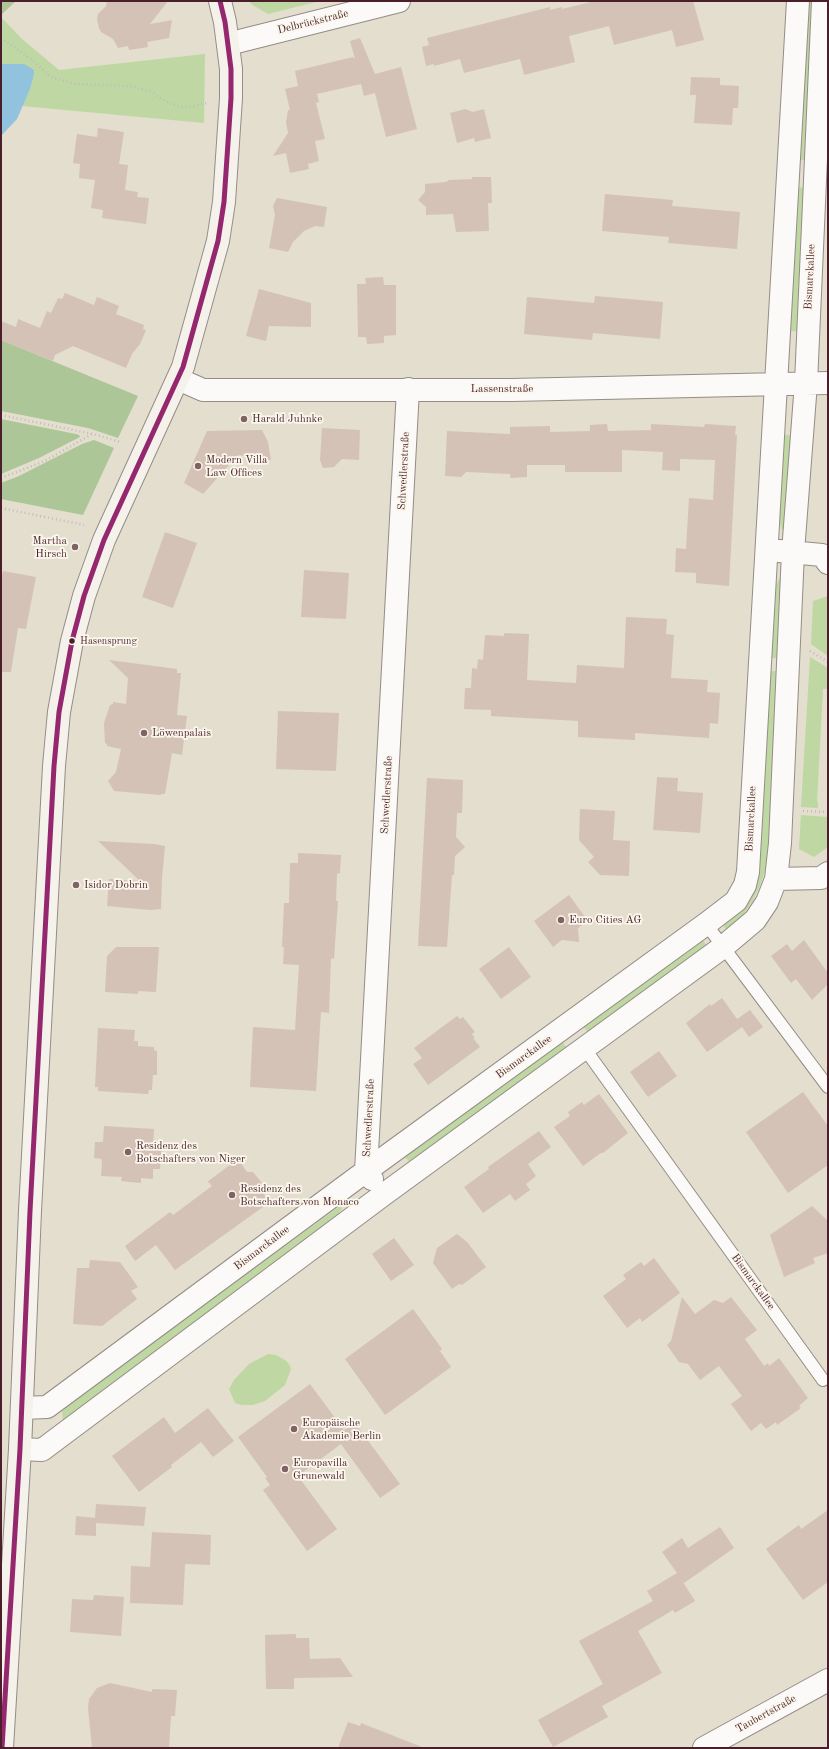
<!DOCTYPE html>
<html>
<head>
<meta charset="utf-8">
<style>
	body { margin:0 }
	#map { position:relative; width:829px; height:1749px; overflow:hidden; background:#e3decd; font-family:"Old Standard TT",serif }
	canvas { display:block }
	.frame { position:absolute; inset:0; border:2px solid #4a1f2b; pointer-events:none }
</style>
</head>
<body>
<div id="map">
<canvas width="829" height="1749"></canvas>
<div class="frame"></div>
</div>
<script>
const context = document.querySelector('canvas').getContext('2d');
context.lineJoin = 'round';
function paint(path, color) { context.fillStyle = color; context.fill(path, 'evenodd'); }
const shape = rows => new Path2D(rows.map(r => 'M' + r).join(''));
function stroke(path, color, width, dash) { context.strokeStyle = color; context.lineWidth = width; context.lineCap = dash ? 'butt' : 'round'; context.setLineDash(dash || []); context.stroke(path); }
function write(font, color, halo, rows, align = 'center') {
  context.font = font + ' "Old Standard TT",serif'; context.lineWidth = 3.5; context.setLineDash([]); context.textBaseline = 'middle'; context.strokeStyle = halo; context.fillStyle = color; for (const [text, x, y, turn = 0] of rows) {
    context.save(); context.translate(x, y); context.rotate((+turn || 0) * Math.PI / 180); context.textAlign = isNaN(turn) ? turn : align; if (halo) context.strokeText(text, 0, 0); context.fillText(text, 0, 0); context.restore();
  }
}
paint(shape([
	[250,1,320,1,268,14,251,4],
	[807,1,815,1,808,160,798,160],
	[1,17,22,39,59,70,205,54,204,123,22,106,30,89,11,64,1,64],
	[795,187,807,188,798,331,787,331],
	[782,434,793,436,786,532,782,530,779,520],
	[781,575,781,658,770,658,774,589],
	[828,596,828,656,811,644,813,601],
	[810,657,828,668,828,689,823,689,817,802,818,802,818,808,801,807],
	[769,671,780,671,769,858,760,886,752,902,732,930,727,932,723,924,739,910],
	[801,815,828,817,828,847,814,857,799,849],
	[702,939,707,946,590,1035,583,1026],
	[562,1042,569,1050,412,1165,405,1157],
	[340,1206,342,1208,334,1221,63,1422,62,1409],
	[268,1354,276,1355,285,1360,289,1364,291,1369,285,1385,265,1401,253,1405,242,1405,235,1403,229,1389,234,1380,249,1364]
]), '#bfd7a2');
paint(shape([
	[1,1,16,1,1,15],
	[1,340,138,396,118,438,88,428,1,411],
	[1,419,76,434,79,435,80,437,39,458,1,474],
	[94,440,114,448,83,515,1,499,1,483,19,476,82,444]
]), '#adc698');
paint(shape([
	[1,64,24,64,34,70,34,74,30,89,17,119,1,136]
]), '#91c3de');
paint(shape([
	[107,1,168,1,150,24,172,20,169,38,147,42,148,47,129,50,128,46,118,48,113,39,101,32,99,28,97,19,98,14,106,6],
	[595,1,693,1,704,40,676,47,672,30,614,45,609,26,569,36,575,62,524,75,520,59,464,73,460,59,434,66,434,64,426,66,422,47,429,45,427,38,550,7,550,10,562,7,562,9],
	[360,38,375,74,401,67,417,129,386,137,375,93,364,96,361,84,317,94,319,102,316,103,325,139,315,141,319,161,308,164,309,169,290,173,286,153,273,156,288,133,286,122,288,110,290,110,285,89,298,86,295,71,353,57,355,59,350,41],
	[691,77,720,78,720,85,739,86,738,108,733,108,732,125,694,123,696,95,690,95],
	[465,109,473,112,484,109,491,138,475,142,474,138,457,143,450,113],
	[98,128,124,132,119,164,128,165,125,190,138,192,137,197,149,198,146,224,102,218,103,210,91,208,95,180,79,178,80,164,73,163,77,134,97,137],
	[472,177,491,177,492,203,488,203,489,231,456,232,453,214,426,215,426,207,418,200,425,192,425,184,446,182,449,180,472,179],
	[605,194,673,200,672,206,740,212,737,249,668,243,669,237,602,231],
	[277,198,327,207,324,227,315,226,304,231,293,242,288,252,269,248,275,215,273,206],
	[383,277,384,285,396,285,396,335,384,336,384,343,367,344,366,337,358,337,357,284,366,284,365,278],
	[259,289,311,303,311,327,269,326,266,341,246,336],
	[65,293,94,305,97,297,119,306,116,314,144,325,143,329,146,330,140,344,132,354,126,368,73,346,55,355,53,361,1,340,1,321,16,327,18,319,40,328,47,311,51,313,58,298,62,299],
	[595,296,663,302,660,339,593,333,592,340,524,334,527,297,594,303],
	[607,424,608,431,651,430,651,424,704,427,705,424,736,426,735,435,737,435,729,586,696,583,696,573,675,572,676,548,686,549,689,498,713,500,715,460,680,459,680,471,662,470,663,452,622,450,622,472,565,472,565,465,527,465,527,477,510,478,510,474,466,472,461,477,445,476,447,431,510,434,510,427,550,426,550,432,590,431,590,425],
	[322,428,360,430,359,460,342,459,334,467,323,468,320,460],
	[262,430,268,442,271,460,238,455,203,494,184,483,207,431],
	[165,532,197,543,173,608,142,597],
	[304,570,349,573,346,619,301,617],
	[3,571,36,577,26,629,18,628,11,672,1,672,1,581],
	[626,617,667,619,666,634,674,635,671,678,708,680,707,692,720,693,718,724,710,723,709,738,635,733,635,740,578,737,578,721,491,716,491,710,464,709,465,688,471,688,472,668,477,669,478,659,483,660,485,635,504,636,504,633,529,634,527,680,576,683,577,665,624,668],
	[109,660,177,669,177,673,181,673,177,715,187,716,182,755,172,753,165,794,161,794,161,795,114,791,108,781,116,772,121,749,107,746,107,744,105,743,104,723,110,705,113,704,113,702,126,704,128,678],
	[278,711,339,713,336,771,276,769],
	[657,777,678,778,677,791,703,793,700,833,653,830],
	[427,778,463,780,462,813,457,813,456,837,465,847,455,856,454,875,452,875,447,947,418,946],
	[580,809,615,811,613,840,630,841,629,876,600,875,588,862,594,857,579,840],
	[98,841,154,844,165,846,162,878,161,909,150,910,107,906,109,879,140,881],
	[298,853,341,855,340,873,337,874,336,901,338,901,334,959,331,958,329,1013,321,1012,316,1091,250,1087,253,1027,295,1030,299,965,283,964,284,947,282,947,284,903,289,903,290,863,298,863],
	[569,895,588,921,578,928,579,942,562,940,553,947,534,921],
	[804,940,828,973,828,984,812,1000,796,979,791,983,771,956,787,944,792,951],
	[116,947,159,947,156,992,138,991,138,994,105,992,107,956],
	[509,947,531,977,501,999,479,969],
	[722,998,737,1019,750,1010,763,1027,749,1037,742,1027,707,1052,686,1023,710,1004,711,1006],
	[457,1016,460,1019,463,1017,475,1032,472,1034,475,1038,473,1038,480,1047,428,1085,413,1064,422,1058,414,1048],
	[98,1028,135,1030,134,1041,138,1041,138,1046,154,1047,154,1050,157,1051,157,1075,153,1075,152,1090,149,1090,148,1094,98,1091,98,1087,95,1087],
	[659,1051,677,1076,648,1097,630,1072],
	[803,1092,828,1126,828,1165,788,1193,746,1132],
	[599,1094,628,1133,603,1153,601,1153,583,1166,554,1127,570,1116,568,1112,582,1102,584,1105],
	[104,1126,154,1129,153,1146,162,1146,160,1169,153,1169,153,1179,141,1178,141,1183,130,1182,121,1181,122,1177,101,1176,102,1161,101,1159,94,1158,95,1142,103,1142],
	[539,1131,551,1147,528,1164,536,1176,526,1184,530,1190,515,1201,510,1194,483,1213,464,1187,489,1169,488,1167],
	[238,1159,247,1172,253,1172,262,1183,260,1189,270,1202,175,1270,156,1245,135,1261,125,1246,170,1212,173,1215,212,1186,209,1183,211,1183,207,1182],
	[812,1206,828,1221,828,1253,813,1258,815,1263,784,1277,770,1235],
	[457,1234,467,1242,486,1267,462,1285,459,1284,452,1289,433,1263,437,1248],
	[394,1238,414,1265,391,1281,372,1254],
	[654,1258,680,1293,642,1322,640,1318,627,1328,603,1296,626,1279,623,1275,641,1262,644,1266],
	[90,1260,120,1262,138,1287,131,1291,137,1299,102,1326,73,1324,77,1268,89,1268],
	[682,1297,695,1314,714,1300,723,1303,731,1297,757,1330,745,1339,764,1366,768,1363,769,1366,779,1358,808,1398,799,1406,801,1408,777,1425,776,1422,766,1429,761,1423,751,1431,731,1404,742,1396,719,1366,700,1380,688,1364,679,1362,667,1345,671,1341],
	[413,1309,442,1349,440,1351,451,1367,385,1415,345,1359],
	[310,1384,344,1430,355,1423,400,1484,380,1498,341,1444,298,1476,337,1529,307,1551,263,1490,270,1485,265,1478,267,1477,238,1437],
	[208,1408,234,1441,213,1457,201,1442,171,1465,172,1467,139,1492,112,1456,164,1417,175,1433],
	[96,1504,146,1507,144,1526,96,1523,96,1536,75,1535,76,1516,95,1518],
	[828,1510,828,1582,803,1600,766,1549,799,1525,801,1529],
	[720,1527,734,1548,684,1583,681,1579,695,1601,675,1613,673,1610,638,1631,662,1673,602,1706,608,1717,553,1747,538,1720,603,1684,579,1641,653,1601,647,1591,677,1573,662,1552,682,1538,688,1548],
	[152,1532,211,1535,210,1565,185,1564,183,1605,130,1603,131,1566,150,1567],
	[94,1595,124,1597,121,1636,70,1632,72,1599,93,1600],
	[296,1634,296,1638,309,1638,310,1659,340,1658,353,1677,294,1678,294,1689,266,1689,265,1635],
	[110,1683,152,1692,152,1689,177,1690,175,1716,171,1716,169,1748,92,1748,88,1708,89,1699,97,1688],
	[348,1722,360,1726,361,1723,422,1747,421,1748,338,1748]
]), '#d5c2b7');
const lane = shape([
	[706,924,828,1087],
	[585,1049,823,1380]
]);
const street = shape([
	[228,44,399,1],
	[178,379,203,390,512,390,828,383],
	[779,551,822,555,828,563],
	[776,879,821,878,828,873],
	[372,1179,366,1171,408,389],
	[22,1408,47,1407,366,1171,706,924,736,901,745,885,748,872,798,1],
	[20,1449,42,1450,383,1195,723,947,755,920,767,902,776,879,780,843,793,552,806,383,823,1],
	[704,1748,828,1680]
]);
const secondary = shape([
	[2,1748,20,1449,30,1211,54,766,59,712,72,641,84,596,104,540,183,367,218,241,224,202,231,98,231,69,225,22,220,1]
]);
stroke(lane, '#958c86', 14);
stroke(street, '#958c86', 24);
stroke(secondary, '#958c86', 24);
stroke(shape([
	[1,38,31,59,51,77,75,84,131,86,151,92,168,103,181,107,191,107,206,103],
	[1,415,93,434,120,442],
	[1,478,45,461,92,434],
	[1,508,84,525],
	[810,651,828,662],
	[803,811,828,812]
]), '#c1bcba', 2.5, [1, 3]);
stroke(lane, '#fbfaf8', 12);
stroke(street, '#fbfaf8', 22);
stroke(secondary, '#f5f2ec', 22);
stroke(shape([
	[2,1748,20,1449,30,1211,54,766,59,712,72,641,84,596,104,540,183,367,218,241,224,202,231,98,231,69,225,22,220,1]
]), '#95276e', 5);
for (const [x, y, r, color] of [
	[244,419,4,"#806264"],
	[198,466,4,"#806264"],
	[75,547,4,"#806264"],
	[72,641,3.5,"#4a1f2b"],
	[144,733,4,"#806264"],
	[76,885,4,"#806264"],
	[561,920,4,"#806264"],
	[128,1152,4,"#806264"],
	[232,1195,4,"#806264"],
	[294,1429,4,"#806264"],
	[285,1469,4,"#806264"]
]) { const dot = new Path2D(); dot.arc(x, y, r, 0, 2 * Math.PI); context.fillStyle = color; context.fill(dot); stroke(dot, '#fbf7ec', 1.5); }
write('10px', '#4a1f2b', '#fbf7ec', [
	["Hasensprung",80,641]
], 'left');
write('11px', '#4a1f2b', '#fbf7ec', [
	["Delbrückstraße",313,22,-14],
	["Bismarckallee",810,277,-87],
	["Lassenstraße",502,389],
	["Schwedlerstraße",404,471,-87],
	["Schwedlerstraße",387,795,-87],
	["Bismarckallee",751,819,-87],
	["Bismarckallee",524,1057,-36],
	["Schwedlerstraße",369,1118,-87],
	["Bismarckallee",262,1248,-37],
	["Bismarckallee",753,1282,54],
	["Taubertstraße",766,1714,-29]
]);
write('11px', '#4a1f2b', '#fbf7ec', [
	["Harald Juhnke",252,419],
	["Modern Villa",206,460],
	["Law Offices",206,473],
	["Martha",67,541,"right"],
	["Hirsch",67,554,"right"],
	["Löwenpalais",152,733],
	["Isidor Dobrin",84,885],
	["Euro Cities AG",569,920],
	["Residenz des",136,1146],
	["Botschafters von Niger",136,1159],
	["Residenz des",240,1189],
	["Botschafters von Monaco",240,1202],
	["Europäische",302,1423],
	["Akademie Berlin",302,1436],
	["Europavilla",293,1463],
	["Grunewald",293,1476]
], 'left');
</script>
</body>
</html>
